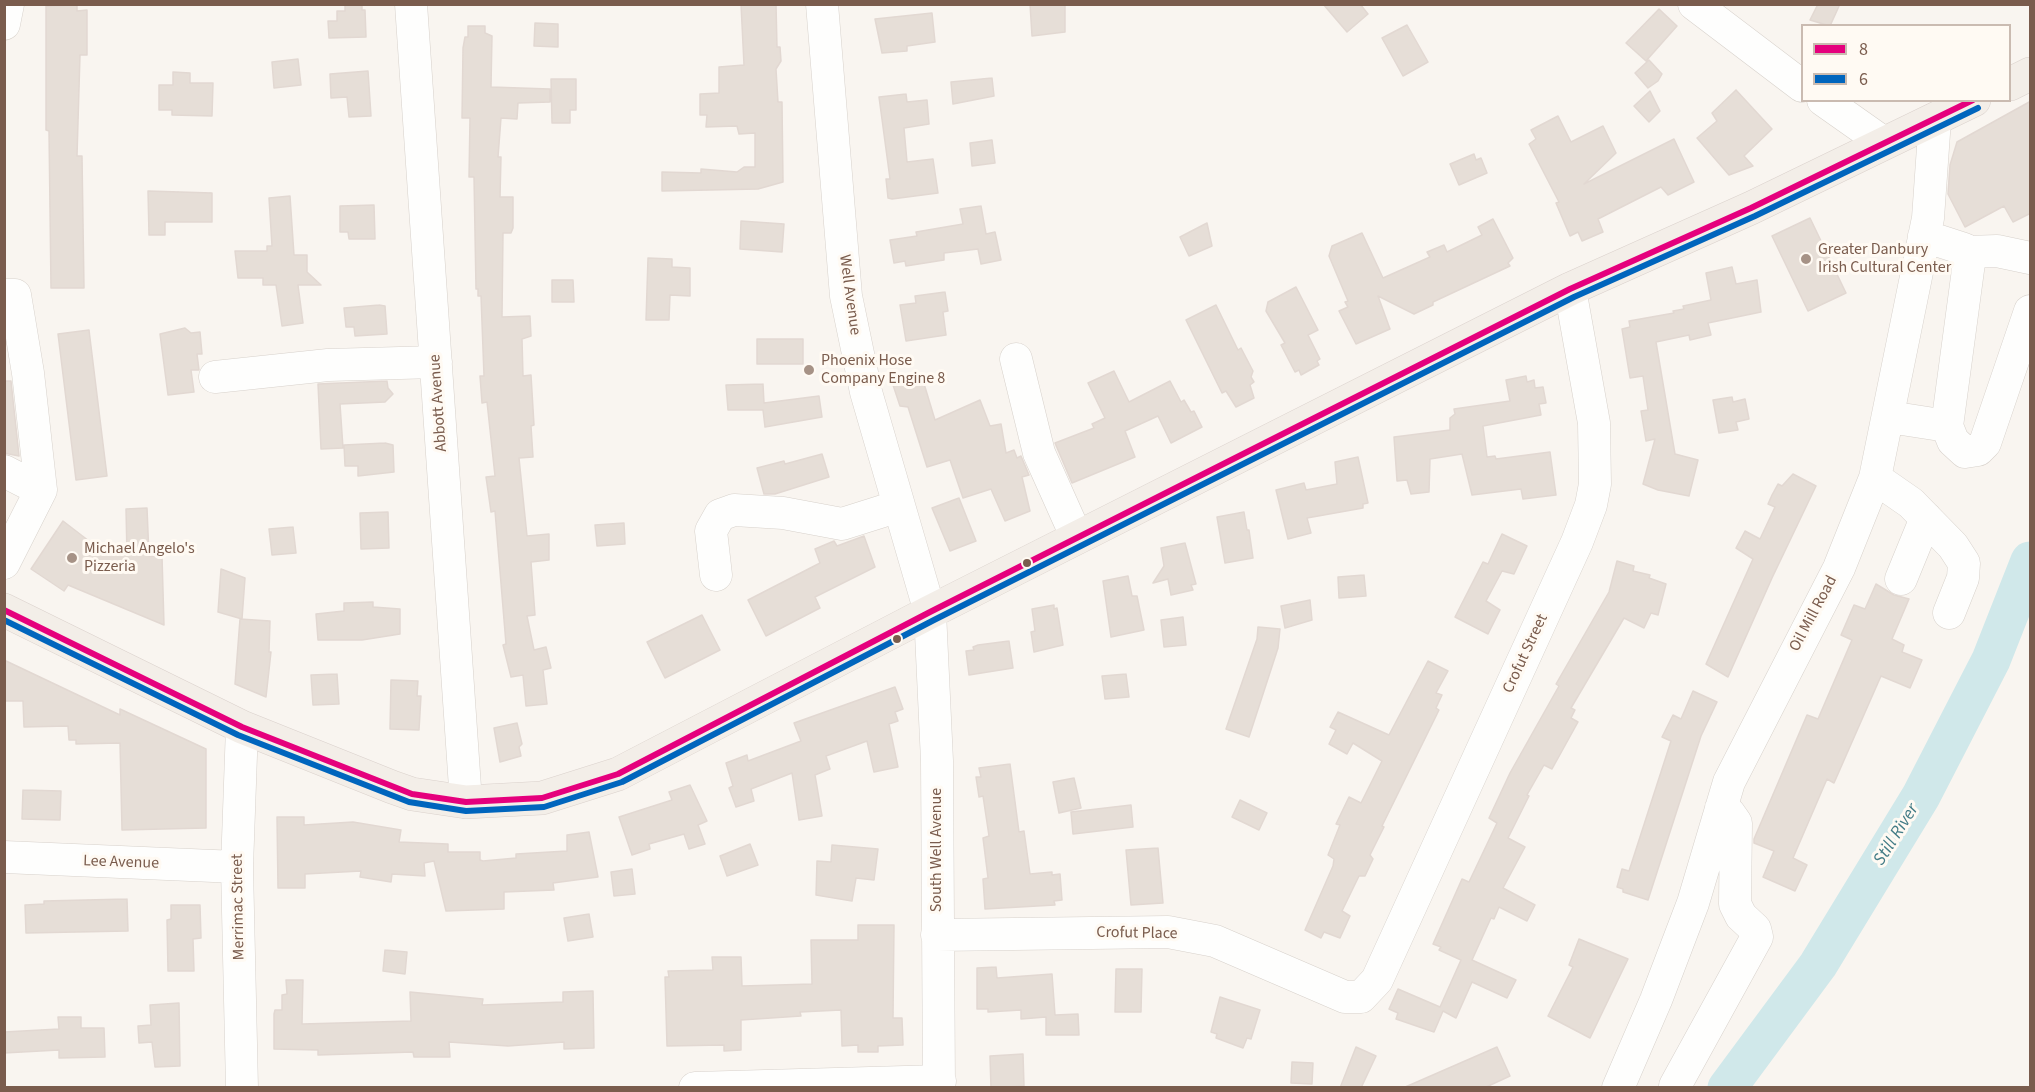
<!DOCTYPE html>
<html>
<head>
<meta charset="utf-8">
<style>
	body { margin:0 }
	#map { position:relative; width:2035px; height:1092px; overflow:hidden; background:#f9f5f0; font-family:"Source Sans 3",sans-serif }
	canvas { display:block }
	.frame { position:absolute; inset:0; border:6px solid #7a5c4d; pointer-events:none }
	.legend { position:absolute; left:1801px; top:24px; width:210px; height:78px; box-sizing:border-box; background:#fffaf3; border:2px solid #cabbb1; margin:0; padding:8px 10px; list-style:none; font-size:18px; color:#7a5c4d }
	.legend li { display:flex; align-items:center; gap:12px; height:30px }
	.legend b { width:30px; border:2px solid #cabbb1 }
</style>
</head>
<body>
<div id="map">
<canvas width="2035" height="1092"></canvas>
<div class="frame"></div>
<ul class="legend">
<li><b style="height:8px;background:#e5007d"></b>8</li>
<li><b style="height:8px;background:#0065bd"></b>6</li>
</ul>
</div>
<script>
const context = document.querySelector('canvas').getContext('2d');
context.lineJoin = 'round';
const shape = rows => new Path2D(rows.map(r => 'M' + r).join(''));
function stroke(path, color, width, dash) { context.strokeStyle = color; context.lineWidth = width; context.lineCap = dash ? 'butt' : 'round'; context.setLineDash(dash || []); context.stroke(path); }
function paint(path, color) { context.fillStyle = color; context.fill(path, 'evenodd'); }
function write(font, color, halo, rows, align = 'center') {
  context.font = font + ' "Source Sans 3",sans-serif'; context.lineWidth = 6; context.setLineDash([]); context.textBaseline = 'middle'; context.strokeStyle = halo; context.fillStyle = color; for (const [text, x, y, turn = 0] of rows) {
    context.save(); context.translate(x, y); context.rotate((+turn || 0) * Math.PI / 180); context.textAlign = isNaN(turn) ? turn : align; if (halo) context.strokeText(text, 0, 0); context.fillText(text, 0, 0); context.restore();
  }
}
stroke(shape([
	[1727,1088,1818,965,1921,796,1991,660,2030,561]
]), '#d0e8ea', 39);
const building = shape([
	[345,4,362,4,362,10,365,10,366,37,329,38,328,21,337,21,337,11,345,11,345,4],
	[741,4,776,4,777,47,780,47,781,61,776,69,778,102,782,102,783,182,758,189,662,191,662,172,701,173,701,169,737,172,744,167,755,167,755,133,739,134,737,126,706,127,707,115,700,115,700,94,719,93,719,67,744,65,741,4],
	[1030,4,1065,4,1065,32,1032,36,1030,4],
	[1323,4,1360,4,1368,14,1347,32,1323,4],
	[1818,4,1840,4,1830,26,1810,20,1818,4],
	[77,5,77,11,87,10,87,55,80,55,77,156,82,156,84,288,51,288,49,131,46,130,46,6,77,5],
	[1659,9,1677,26,1646,61,1626,43,1659,9],
	[932,13,935,42,907,46,907,51,882,53,875,19,932,13],
	[535,23,558,24,558,47,534,46,535,23],
	[1407,25,1428,62,1403,76,1382,38,1407,25],
	[468,26,485,26,485,33,492,36,491,87,550,89,550,102,518,103,517,119,501,118,498,157,501,157,500,197,513,197,513,228,511,233,503,233,502,317,530,316,531,336,522,339,523,376,531,375,534,425,531,426,533,457,519,458,527,536,549,534,549,560,531,562,535,615,527,616,534,650,546,647,551,668,543,670,547,704,526,706,523,675,511,677,503,645,506,644,495,511,491,512,486,477,495,476,487,402,482,403,480,376,484,376,481,296,478,296,478,289,476,289,474,177,469,177,470,118,462,118,463,48,465,37,468,37,468,26],
	[298,59,301,85,274,88,272,62,298,59],
	[1649,60,1662,74,1658,81,1648,88,1635,73,1649,60],
	[368,71,371,116,349,117,347,97,331,98,330,74,368,71],
	[173,72,190,73,190,83,213,83,212,116,172,115,172,110,159,110,159,85,173,85,173,72],
	[992,78,994,96,953,104,951,82,992,78],
	[551,79,576,79,576,110,570,110,570,123,552,123,551,79],
	[1736,90,1772,129,1744,156,1753,166,1729,175,1697,138,1717,121,1712,113,1736,90],
	[1650,91,1660,111,1649,122,1634,106,1650,91],
	[906,94,907,102,927,100,929,124,904,128,907,162,933,159,938,193,892,199,888,198,886,179,890,179,879,97,906,94],
	[2031,101,2031,213,2013,222,2004,206,1965,227,1948,194,1950,165,1957,142,2031,101],
	[1558,116,1571,142,1603,126,1616,153,1584,184,1674,139,1694,182,1668,195,1661,187,1598,219,1603,232,1582,241,1578,232,1570,236,1556,203,1559,202,1529,144,1536,139,1531,130,1558,116],
	[992,140,995,163,972,166,970,143,992,140],
	[1474,154,1476,160,1481,158,1487,173,1459,185,1450,164,1474,154],
	[148,191,212,193,212,222,165,222,165,235,149,235,148,191],
	[290,196,294,255,307,255,307,272,321,285,298,285,303,323,282,326,276,285,263,285,263,278,238,278,235,251,267,251,267,246,272,246,269,198,290,196],
	[374,205,375,239,349,239,348,232,340,232,340,206,374,205],
	[981,206,986,234,995,232,1001,260,981,264,978,249,944,253,944,260,906,266,905,261,894,263,890,240,917,236,916,232,963,224,960,209,981,206],
	[1810,218,1846,293,1808,311,1772,236,1810,218],
	[1493,219,1513,258,1508,263,1510,266,1433,302,1433,305,1414,314,1378,296,1390,329,1356,344,1339,311,1348,307,1345,302,1348,301,1329,256,1332,246,1362,233,1383,278,1430,257,1427,252,1444,245,1447,252,1482,235,1478,227,1493,219],
	[741,221,784,224,782,252,740,249,741,221],
	[1207,223,1212,246,1189,256,1180,237,1207,223],
	[648,258,672,259,672,267,690,268,690,296,670,295,669,320,646,320,648,258],
	[1732,267,1736,284,1757,280,1761,312,1708,323,1711,335,1690,340,1689,335,1656,342,1675,454,1698,460,1689,496,1658,490,1643,484,1655,439,1646,441,1641,411,1648,410,1643,376,1630,378,1622,329,1630,327,1629,321,1674,313,1673,311,1684,309,1683,306,1711,300,1706,273,1732,267],
	[552,280,573,280,574,302,552,302,552,280],
	[1296,287,1318,330,1308,335,1320,359,1317,361,1319,365,1301,375,1299,370,1295,372,1281,345,1285,343,1266,311,1268,302,1296,287],
	[945,292,948,311,943,312,946,335,906,341,900,305,916,303,915,296,945,292],
	[379,305,385,306,387,334,355,336,354,327,346,327,344,308,379,305],
	[1216,305,1238,350,1241,348,1253,371,1251,377,1254,382,1250,385,1254,398,1236,407,1226,391,1222,393,1186,320,1216,305],
	[185,328,191,333,200,332,202,354,197,354,199,370,191,370,194,392,168,395,160,334,185,328],
	[89,330,107,476,76,480,58,334,89,330],
	[757,339,803,339,803,364,757,364,757,339],
	[1114,371,1129,402,1170,381,1181,402,1184,400,1191,412,1194,411,1202,427,1171,443,1158,416,1125,431,1135,457,1072,483,1055,443,1094,428,1092,424,1105,418,1088,383,1114,371],
	[1526,376,1527,382,1534,380,1535,388,1543,387,1546,403,1539,404,1541,415,1483,426,1487,457,1495,456,1496,459,1550,452,1556,495,1523,499,1521,489,1472,495,1462,454,1430,459,1429,492,1411,494,1407,480,1397,481,1394,437,1450,430,1450,418,1455,414,1454,409,1510,401,1506,380,1526,376],
	[922,377,935,420,980,400,990,426,1001,424,1006,453,1014,450,1017,458,1021,456,1029,475,1022,477,1030,511,1005,521,991,489,963,498,950,460,927,467,908,407,900,406,892,382,922,377],
	[4,381,11,381,19,456,4,453,4,381],
	[387,381,388,388,393,394,385,402,340,404,343,448,321,449,318,384,387,381],
	[763,384,764,403,819,396,822,417,765,427,763,410,728,410,726,385,763,384],
	[1732,397,1733,402,1745,399,1749,419,1736,422,1738,430,1719,433,1713,400,1732,397],
	[385,443,393,445,394,472,358,476,358,466,345,466,344,445,385,443],
	[822,454,829,477,775,494,764,494,757,468,784,461,785,464,822,454],
	[1358,457,1368,503,1363,504,1363,508,1307,518,1311,533,1288,539,1276,490,1304,483,1306,490,1337,484,1335,462,1358,457],
	[1793,474,1816,486,1772,578,1728,677,1706,664,1753,559,1736,548,1745,531,1760,539,1775,507,1768,504,1772,495,1778,484,1782,486,1793,474],
	[959,498,976,541,950,551,932,508,959,498],
	[147,508,149,556,162,556,164,625,68,585,64,591,31,569,63,521,89,541,127,555,126,509,147,508],
	[388,512,389,548,361,549,360,513,388,512],
	[1244,512,1247,530,1249,530,1253,558,1225,563,1217,517,1244,512],
	[624,523,625,544,597,546,595,525,624,523],
	[293,527,296,553,272,555,269,529,293,527],
	[1502,534,1527,546,1514,574,1502,571,1486,601,1500,610,1488,634,1455,617,1483,562,1488,564,1502,534],
	[864,536,875,567,815,597,820,608,766,636,748,600,820,563,815,549,834,541,837,546,864,536],
	[1185,543,1196,584,1191,585,1193,590,1171,595,1168,579,1153,583,1164,566,1161,548,1185,543],
	[1617,561,1634,566,1633,571,1650,575,1649,578,1666,584,1658,615,1651,613,1644,628,1624,618,1571,708,1575,710,1571,718,1578,722,1552,769,1544,765,1527,795,1529,796,1508,838,1525,847,1503,888,1535,905,1527,921,1499,907,1494,919,1491,918,1472,960,1516,980,1507,998,1472,982,1456,1018,1443,1011,1434,1032,1396,1019,1398,1013,1389,1009,1398,989,1440,1007,1461,960,1439,950,1441,947,1433,944,1462,879,1469,882,1497,823,1489,818,1510,773,1559,686,1556,684,1609,592,1617,561],
	[221,569,245,578,242,619,218,612,221,569],
	[1364,575,1366,596,1339,598,1338,577,1364,575],
	[1128,576,1132,596,1137,596,1144,630,1111,637,1103,581,1128,576],
	[1876,584,1894,595,1909,599,1892,639,1904,645,1902,652,1922,660,1910,688,1881,676,1834,783,1827,779,1793,858,1807,865,1795,891,1763,877,1774,851,1754,843,1754,839,1807,715,1818,719,1852,640,1841,635,1854,605,1865,609,1876,584],
	[1310,600,1312,620,1285,628,1281,606,1310,600],
	[373,602,373,607,400,609,400,634,362,640,318,640,316,614,344,611,344,603,373,602],
	[1054,605,1054,609,1057,608,1063,645,1034,652,1031,632,1035,631,1032,609,1054,605],
	[702,615,720,650,665,678,647,642,702,615],
	[1183,617,1186,645,1164,647,1161,620,1183,617],
	[240,619,270,621,269,652,271,652,266,697,235,684,240,619],
	[1258,627,1280,629,1278,648,1249,737,1226,729,1257,639,1258,627],
	[1009,641,1013,668,969,675,966,651,974,650,973,647,978,645,1009,641],
	[4,660,120,715,120,709,206,749,206,828,122,830,120,743,76,744,76,740,69,740,68,726,24,727,23,701,4,701,4,660],
	[1428,661,1448,671,1436,693,1442,695,1436,708,1439,710,1382,826,1384,827,1370,855,1373,859,1365,876,1359,876,1342,911,1350,916,1340,938,1324,932,1321,938,1305,930,1333,866,1334,859,1328,855,1340,825,1336,824,1349,797,1361,803,1382,761,1353,743,1347,754,1329,744,1336,730,1330,727,1338,712,1389,735,1428,661],
	[337,674,339,704,313,705,311,675,337,674],
	[1126,674,1129,697,1105,699,1102,676,1126,674],
	[391,680,418,681,417,696,421,696,419,730,390,729,391,680],
	[895,687,903,709,895,712,898,721,889,724,898,767,874,772,867,741,826,756,830,769,815,775,822,816,799,820,792,773,751,789,754,801,736,807,729,788,733,786,726,763,747,755,748,761,801,741,794,723,895,687],
	[1693,691,1717,702,1701,736,1648,900,1623,892,1623,889,1617,887,1622,869,1629,871,1671,741,1662,737,1673,715,1681,719,1693,691],
	[517,723,522,744,519,747,521,756,500,762,494,728,517,723],
	[1010,764,1019,832,1024,831,1030,874,1052,872,1052,875,1060,874,1062,900,1054,901,1055,905,985,909,983,879,988,878,983,838,989,836,983,796,979,797,976,777,981,777,979,768,1010,764],
	[1074,778,1081,808,1059,813,1053,782,1074,778],
	[690,785,707,821,698,825,705,844,689,849,684,834,649,844,650,849,632,855,619,817,672,800,669,792,690,785],
	[23,790,61,791,60,820,22,819,23,790],
	[1240,800,1267,813,1259,830,1232,817,1240,800],
	[1131,805,1133,827,1073,834,1071,812,1131,805],
	[277,817,304,817,304,825,353,822,401,830,399,842,448,844,448,852,480,852,480,860,483,861,516,858,516,854,567,851,567,835,589,832,598,877,553,883,554,890,504,892,504,909,446,911,434,861,424,863,425,876,392,874,391,882,360,877,361,871,305,874,305,888,278,888,277,817],
	[750,844,758,865,727,876,720,856,750,844],
	[832,845,878,849,874,880,856,878,852,901,816,895,817,861,831,862,832,845],
	[1158,848,1163,903,1131,905,1126,850,1158,848],
	[632,869,635,894,614,896,611,872,632,869],
	[127,899,128,931,26,933,25,905,44,904,44,901,127,899],
	[171,905,200,905,201,938,193,939,194,971,168,971,167,920,171,919,171,905],
	[589,914,593,937,568,941,564,918,589,914],
	[858,925,894,925,893,1018,902,1018,903,1045,878,1046,878,1052,858,1052,858,1045,842,1046,841,1010,800,1012,801,1016,741,1020,741,1050,724,1051,724,1045,667,1046,665,977,669,977,668,971,713,970,712,957,741,957,742,986,812,984,811,940,858,940,858,925],
	[1579,939,1628,959,1590,1038,1548,1016,1573,967,1569,965,1579,939],
	[385,950,407,952,405,974,383,971,385,950],
	[996,967,997,978,1052,974,1055,1015,1078,1014,1079,1035,1046,1035,1046,1017,1021,1019,1021,1010,988,1012,988,1009,977,1009,977,968,996,967],
	[1116,969,1142,969,1141,1012,1115,1012,1116,969],
	[286,980,303,980,302,1024,411,1021,410,992,483,999,482,1005,563,1002,563,992,593,991,594,1048,564,1049,564,1042,508,1046,449,1042,450,1057,414,1057,413,1052,318,1055,318,1050,274,1049,274,1014,275,1010,282,1010,282,995,287,994,286,980],
	[1220,997,1260,1010,1251,1039,1247,1038,1243,1048,1216,1038,1217,1034,1211,1032,1220,997],
	[179,1003,180,1066,155,1067,152,1042,139,1043,138,1026,151,1025,150,1005,179,1003],
	[58,1017,81,1017,81,1028,104,1028,105,1057,59,1058,59,1050,4,1053,4,1032,59,1029,58,1017],
	[1356,1047,1376,1056,1361,1088,1340,1088,1356,1047],
	[1497,1047,1510,1076,1484,1088,1403,1088,1497,1047],
	[1023,1054,1024,1086,991,1088,990,1056,1023,1054],
	[1292,1062,1313,1063,1312,1084,1291,1083,1292,1062]
]);
paint(building, '#e6ded7');
stroke(building, '#e2d8d2', 1.5);
const minor = shape([
	[411,4,466,802],
	[822,4,846,296,866,392,930,612,937,761,939,1088],
	[1694,4,1802,86],
	[4,24,8,4],
	[1823,100,1884,143],
	[1967,252,1997,251,2030,258],
	[4,295,15,295,28,373,41,490,4,563],
	[1016,359,1039,453,1077,538],
	[215,377,328,365,436,362],
	[1889,417,1947,426,1970,255,1964,249,1924,236],
	[1947,426,1953,441,1965,452,1978,450,1985,443,2030,311],
	[4,471,41,490],
	[1875,478,1911,503,1953,546,1964,563,1963,578,1949,613],
	[716,575,711,531,720,515,734,510,783,513,842,524,899,506],
	[1901,579,1926,518],
	[4,857,237,867],
	[937,935,1168,932,1215,941,1345,997,1361,997,1377,980,1577,542,1591,505,1595,484,1594,423,1570,289],
	[1675,1086,1757,937,1755,929,1741,916,1735,904,1736,823,1729,813,1721,808],
	[242,1088,237,867,242,727],
	[695,1088,940,1081],
	[1618,1088,1656,1000,1693,903,1729,782,1839,568,1875,478,1928,218,1935,119]
]);
const major = shape([
	[2010,84,2030,74],
	[4,610,242,727,392,787,412,794,466,802,542,798,618,774,930,612,1570,289,1751,208,1974,100]
]);
stroke(minor, '#d7d1cb', 33);
stroke(major, '#dad1cc', 34);
stroke(minor, '#fefefd', 32);
stroke(major, '#f3eee8', 33);
stroke(shape([
	[4,610,242,727,412,794,466,802,542,798,618,774,930,612,1570,289,1751,208,1973,100]
]), '#e5007d', 6);
stroke(shape([
	[4,620,238,735,409,802,466,811,544,807,622,782,934,620,1574,297,1755,216,1978,108]
]), '#0065bd', 6);
for (const [x, y, r, color] of [
	[1806,259,6,"#a69286"],
	[809,370,6,"#a69286"],
	[72,558,6,"#a69286"],
	[1027,563,5,"#7a5c4d"],
	[897,639,5,"#7a5c4d"]
]) { const dot = new Path2D(); dot.arc(x, y, r, 0, 2 * Math.PI); context.fillStyle = color; context.fill(dot); stroke(dot, '#fffaf3', 2); }
write('16px', '#7a5c4d', '#fffaf3', [
	["Greater Danbury",1818,250],
	["Irish Cultural Center",1818,268],
	["Phoenix Hose",821,361],
	["Company Engine 8",821,379],
	["Michael Angelo's",84,549],
	["Pizzeria",84,567]
], 'left');
write('16px', '#7a5c4d', '#fffaf3', [
	["Well Avenue",849,295,82],
	["Abbott Avenue",439,403,-94],
	["Oil Mill Road",1814,614,-62],
	["Crofut Street",1526,654,-65],
	["South Well Avenue",937,850,-90],
	["Lee Avenue",121,863,2],
	["Merrimac Street",239,907,-91],
	["Crofut Place",1137,934,1]
]);
write('italic 18px', '#437c86', '#fffaf3', [
	["Still River",1897,835,-58]
]);
</script>
</body>
</html>
